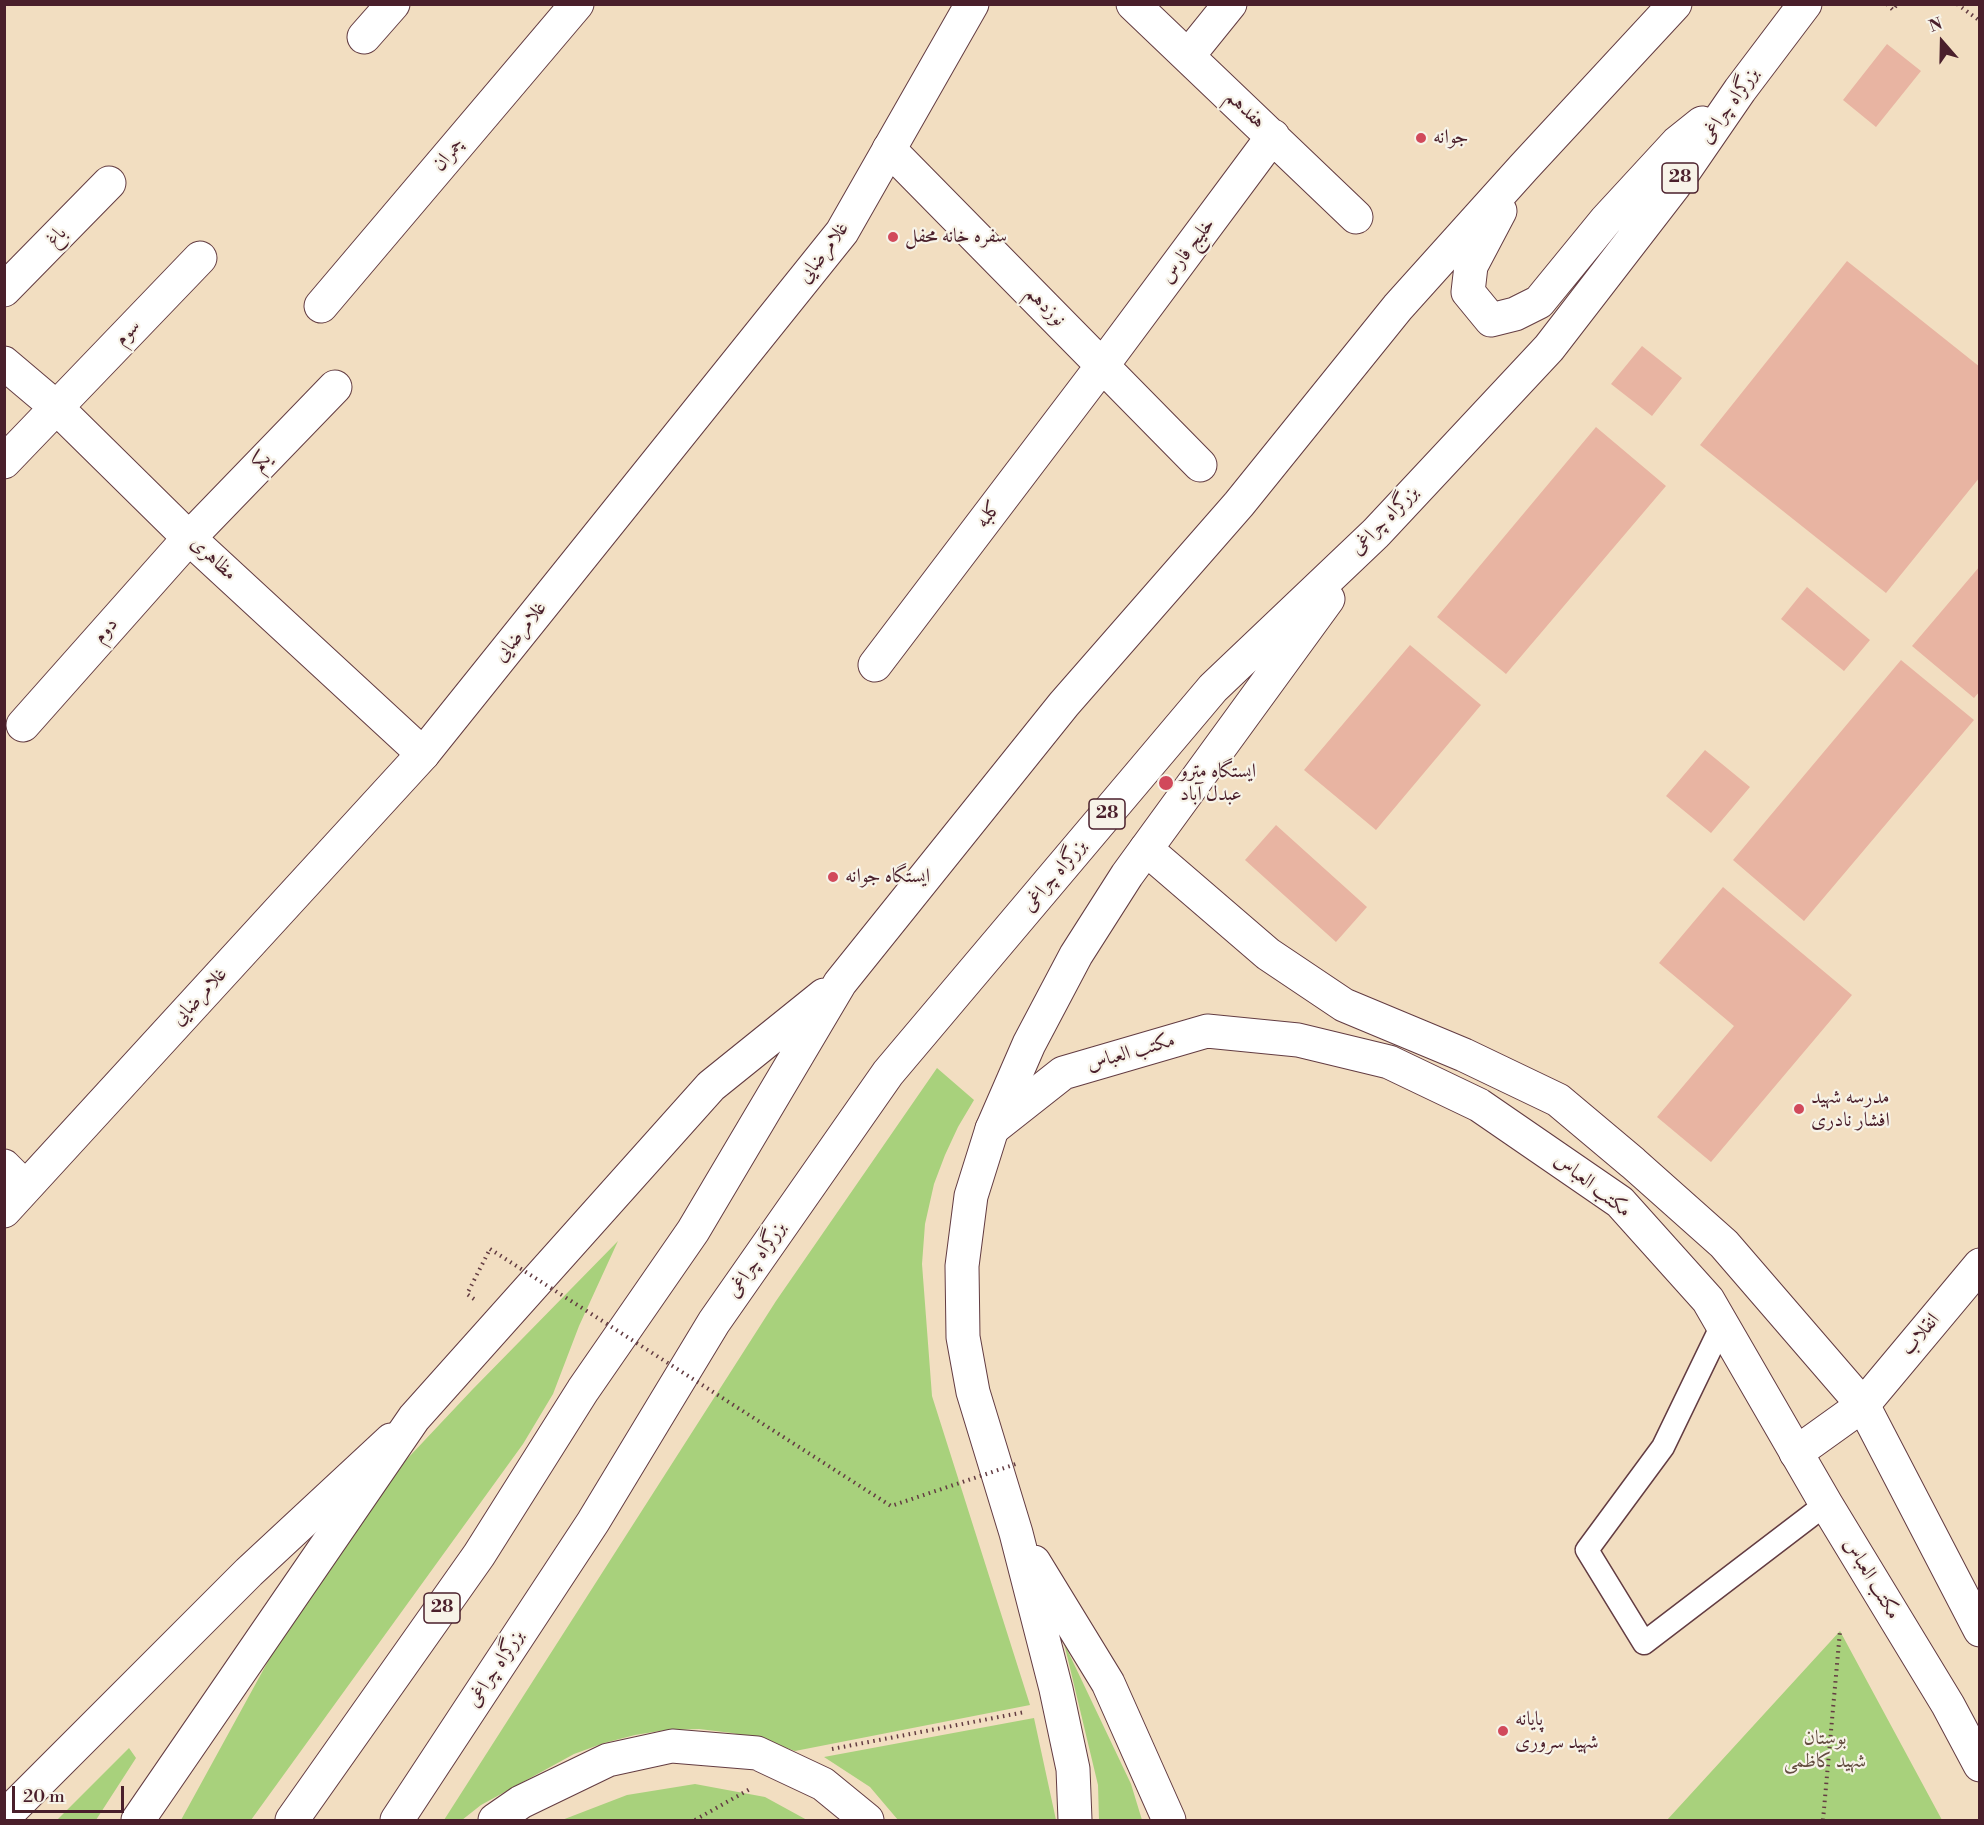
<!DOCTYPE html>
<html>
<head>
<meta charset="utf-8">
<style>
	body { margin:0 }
	#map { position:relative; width:1984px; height:1825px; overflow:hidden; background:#f2dec1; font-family:"Libre Bodoni",serif }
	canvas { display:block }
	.frame { position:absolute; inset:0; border:6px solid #4a1f2b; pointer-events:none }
	.north { position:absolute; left:1912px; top:12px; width:60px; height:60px; -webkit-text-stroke:4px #f7f3e8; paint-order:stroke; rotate:340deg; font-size:16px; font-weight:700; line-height:24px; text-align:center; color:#4a1f2b }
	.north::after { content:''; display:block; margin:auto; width:21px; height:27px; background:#4a1f2b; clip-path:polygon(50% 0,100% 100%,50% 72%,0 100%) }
	.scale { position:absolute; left:12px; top:1786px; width:112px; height:27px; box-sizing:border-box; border:3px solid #4a1f2b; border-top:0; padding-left:8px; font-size:18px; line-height:21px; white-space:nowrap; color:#4a1f2b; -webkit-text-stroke:4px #f7f3e8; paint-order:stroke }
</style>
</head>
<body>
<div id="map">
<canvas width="1984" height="1825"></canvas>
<div class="frame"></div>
<div class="north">N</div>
<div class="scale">20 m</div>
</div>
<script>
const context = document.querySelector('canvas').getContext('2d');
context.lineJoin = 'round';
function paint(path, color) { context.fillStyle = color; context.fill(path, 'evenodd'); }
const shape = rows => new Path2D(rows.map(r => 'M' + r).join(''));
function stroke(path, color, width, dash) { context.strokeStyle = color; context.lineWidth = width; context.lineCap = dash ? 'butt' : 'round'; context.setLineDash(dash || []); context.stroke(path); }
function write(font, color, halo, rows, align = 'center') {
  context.font = font + ' "Libre Bodoni",Amiri,serif'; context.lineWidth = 4.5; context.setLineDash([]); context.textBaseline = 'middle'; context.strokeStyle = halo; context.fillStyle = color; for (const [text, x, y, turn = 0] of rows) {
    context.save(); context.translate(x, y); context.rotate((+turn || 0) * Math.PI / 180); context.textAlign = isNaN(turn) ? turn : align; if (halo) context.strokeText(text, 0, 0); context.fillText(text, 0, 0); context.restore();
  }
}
paint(shape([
	[937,1068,974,1100,958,1127,945,1155,934,1184,925,1224,922,1264,932,1396,1030,1705,795,1751,764,1740,732,1733,699,1729,666,1730,635,1735,604,1743,574,1754,481,1805,462,1820,444,1820,776,1301],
	[618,1241,579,1326,553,1394,523,1444,251,1820,181,1820,306,1592,391,1476,472,1390],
	[1840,1631,1942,1820,1667,1820],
	[1064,1643,1131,1784,1142,1820,1099,1820,1098,1785],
	[1034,1718,1056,1820,898,1820,870,1787,824,1757],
	[129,1748,136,1758,96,1820,57,1820],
	[695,1784,765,1797,807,1820,562,1820,627,1795]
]), '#a8d17c');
paint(shape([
	[1887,44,1921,71,1876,127,1843,100],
	[1847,261,1980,367,1980,477,1886,593,1700,445],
	[1642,346,1682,378,1652,416,1611,384],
	[1596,427,1666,486,1506,674,1437,617],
	[1980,566,1980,691,1974,698,1912,646],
	[1807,587,1870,640,1844,671,1781,619],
	[1410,645,1481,705,1376,830,1304,770],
	[1901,660,1974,720,1804,921,1733,860],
	[1705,750,1750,787,1711,833,1666,796],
	[1276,825,1367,907,1336,942,1245,860],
	[1723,887,1852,995,1711,1162,1657,1117,1734,1026,1659,963]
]), '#e8b4a2');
const service = shape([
	[1722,1325,1663,1447,1587,1550,1644,1643,1826,1504]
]);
const minor = shape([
	[1133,4,1356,217],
	[364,37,393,4],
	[1188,56,1230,4],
	[889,149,1200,465],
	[4,290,109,183],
	[321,306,577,4],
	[4,363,56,407,189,538,423,754],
	[4,462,200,258],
	[875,665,1102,366,1273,136],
	[23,725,189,538,335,387],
	[4,1166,25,1187]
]);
const tertiary = shape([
	[1796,1453,1863,1405,1980,1265]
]);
const secondary = shape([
	[1146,849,1268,954,1344,1005,1464,1055,1558,1100,1633,1163,1724,1244,1863,1405,1980,1630],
	[992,1129,1063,1073,1207,1031,1298,1040,1389,1062,1479,1105,1620,1202,1708,1300,1826,1504,1948,1705,1980,1765],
	[4,1211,423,754,842,232,972,4],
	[4,1817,249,1572,391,1440]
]);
const trunk = shape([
	[1500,211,1471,266,1468,292,1491,320,1515,314,1539,302,1606,220,1677,143,1702,123],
	[1034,1562,1108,1683,1169,1820],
	[138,1820,414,1418,711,1086,824,995],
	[292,1820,479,1555,583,1390,693,1231,840,983,1064,704,1239,504,1398,307,1524,167,1675,4],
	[397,1820,593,1522,714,1322,888,1073,1213,688,1376,533,1549,348,1674,186,1740,90,1805,4],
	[495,1820,521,1802,608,1760,672,1746,757,1753,823,1784,867,1820],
	[1075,1820,1073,1769,1056,1689,1016,1533,973,1392,963,1337,962,1266,971,1196,992,1129,1029,1044,1076,955,1127,875,1328,599]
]);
stroke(service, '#633c42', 25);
stroke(minor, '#633c42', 35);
stroke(tertiary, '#633c42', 35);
stroke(secondary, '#633c42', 35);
stroke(trunk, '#633c42', 35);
stroke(shape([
	[1887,4,1893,10,1897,4],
	[1957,4,1980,21],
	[474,1299,467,1294,490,1249],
	[832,1749,1025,1712],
	[695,1820,750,1789],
	[1823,1820,1840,1631]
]), '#633c42', 4, [1.5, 4.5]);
stroke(service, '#fff', 22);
stroke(minor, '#fff', 33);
stroke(tertiary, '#fff', 33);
stroke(secondary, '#fff', 33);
stroke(trunk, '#fff', 33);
stroke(shape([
	[490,1249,891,1506,1016,1464]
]), '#633c42', 4, [1.5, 4.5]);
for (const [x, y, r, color] of [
	[1421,138,6,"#d1495b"],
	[893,237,6,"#d1495b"],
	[1166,783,8,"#d1495b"],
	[833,877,6,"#d1495b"],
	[1799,1109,6,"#d1495b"],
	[1503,1731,6,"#d1495b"]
]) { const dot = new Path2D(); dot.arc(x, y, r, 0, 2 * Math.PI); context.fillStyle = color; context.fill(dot); stroke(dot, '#f7f3e8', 2); }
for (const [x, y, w] of [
	[1680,178,36],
	[1107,814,36],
	[442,1608,36]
]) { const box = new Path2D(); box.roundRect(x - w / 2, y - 15, w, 30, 4.5); context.fillStyle = '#f7f3e8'; context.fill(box); stroke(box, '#4a1f2b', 1.5); }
write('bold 18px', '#4a1f2b', null, [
	["28",1680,178],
	["28",1107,814],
	["28",442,1608]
]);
write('20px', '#4a1f2b', '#f7f3e8', [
	["بزرگراه چراغی",1730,106,-55],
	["هفدهم",1245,110,43],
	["چمران",449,155,-50],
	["باغ",57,237,-46],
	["خلیج فارس",1188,251,-53],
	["غلامرضایی",824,253,-53],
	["نوزدهم",1045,307,45],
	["سوم",128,333,-46],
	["یکم",262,462,-46],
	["کلبه",989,515,-53],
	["بزرگراه چراغی",1385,521,-46],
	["مظاهری",213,559,43],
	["دوم",106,631,-49],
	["غلامرضایی",521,632,-51],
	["بزرگراه چراغی",1055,876,-50],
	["غلامرضایی",200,997,-47],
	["مکتب العباس",1131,1053,-16],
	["مکتب العباس",1592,1186,38],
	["بزرگراه چراغی",757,1260,-55],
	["انقلاب",1921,1335,-50],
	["مکتب العباس",1871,1579,59],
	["بزرگراه چراغی",496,1669,-57]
]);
write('20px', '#4a1f2b', '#f7f3e8', [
	["جوانه",1433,138],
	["سفره خانه محفل",905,237],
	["ایستگاه مترو",1180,772],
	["عبدل آباد",1180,795],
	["ایستگاه جوانه",845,877],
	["مدرسه شهید",1811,1098],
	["افشار نادری",1811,1121],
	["پایانه",1515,1720],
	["شهید سروری",1515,1743]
], 'left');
write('20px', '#624c3f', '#f7f3e8', [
	["بوستان",1825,1739],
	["شهید کاظمی",1825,1762]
]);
</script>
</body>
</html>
